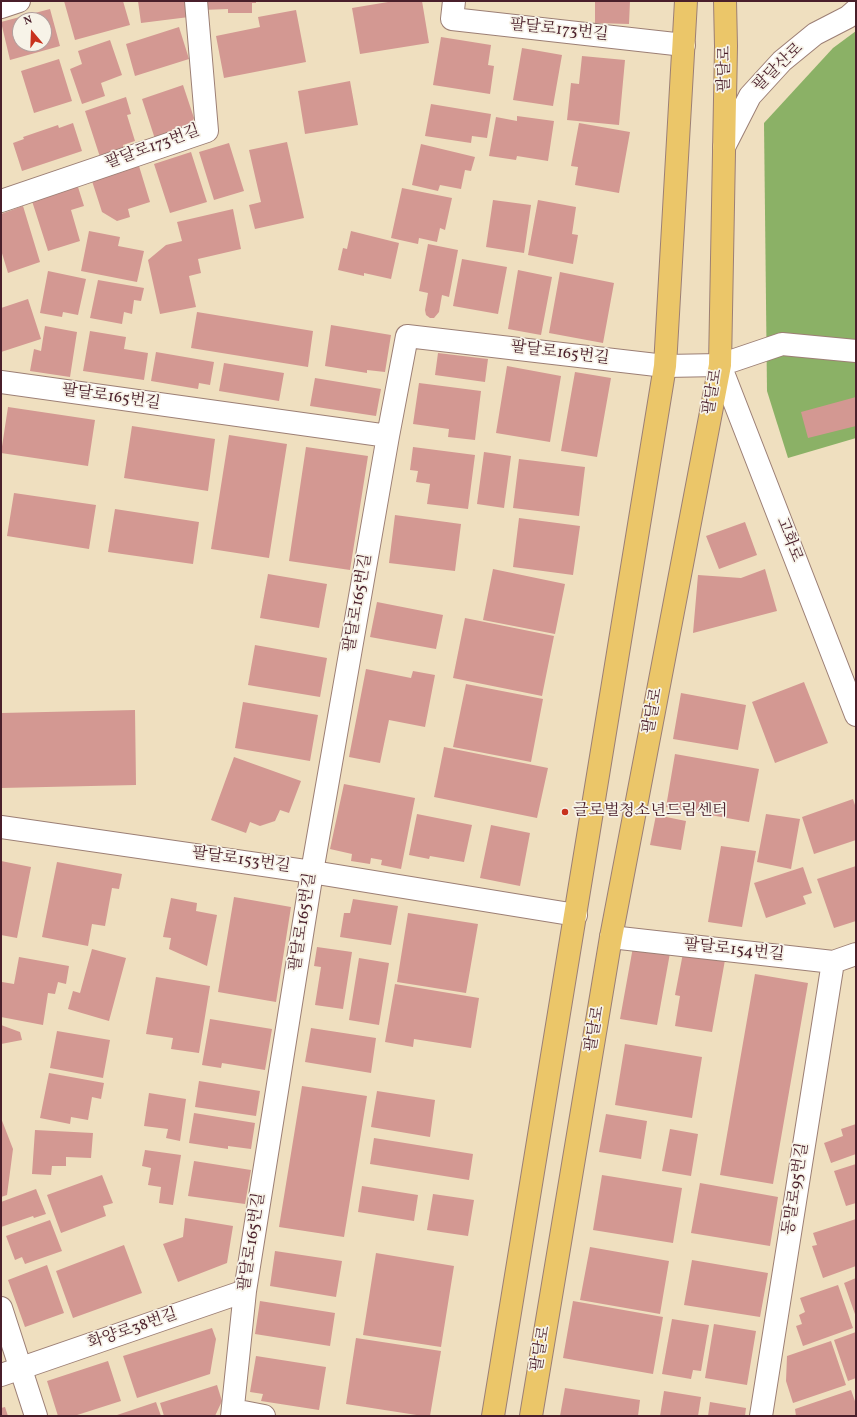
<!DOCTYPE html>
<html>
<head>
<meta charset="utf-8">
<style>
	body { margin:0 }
	#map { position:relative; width:857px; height:1417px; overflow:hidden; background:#efdfbf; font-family:Vollkorn,serif }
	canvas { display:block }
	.frame { position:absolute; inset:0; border:2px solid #4a1f2b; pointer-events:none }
	.north { position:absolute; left:12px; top:12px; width:40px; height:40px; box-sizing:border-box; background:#f7f3e8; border:1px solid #b29e9c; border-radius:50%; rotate:341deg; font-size:11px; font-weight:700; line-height:16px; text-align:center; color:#4a1f2b }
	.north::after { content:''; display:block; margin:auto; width:14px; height:18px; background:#c8321e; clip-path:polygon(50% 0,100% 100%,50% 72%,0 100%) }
</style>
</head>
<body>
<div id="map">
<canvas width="857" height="1417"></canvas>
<div class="frame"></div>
<div class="north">N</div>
</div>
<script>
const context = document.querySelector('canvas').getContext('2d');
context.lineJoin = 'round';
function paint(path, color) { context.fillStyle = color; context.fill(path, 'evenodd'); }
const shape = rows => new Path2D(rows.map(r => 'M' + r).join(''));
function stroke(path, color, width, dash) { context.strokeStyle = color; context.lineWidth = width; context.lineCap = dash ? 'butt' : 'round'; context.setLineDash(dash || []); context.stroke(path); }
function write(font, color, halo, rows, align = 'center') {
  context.font = font + ' Vollkorn,"Noto Serif KR",serif'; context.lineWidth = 3.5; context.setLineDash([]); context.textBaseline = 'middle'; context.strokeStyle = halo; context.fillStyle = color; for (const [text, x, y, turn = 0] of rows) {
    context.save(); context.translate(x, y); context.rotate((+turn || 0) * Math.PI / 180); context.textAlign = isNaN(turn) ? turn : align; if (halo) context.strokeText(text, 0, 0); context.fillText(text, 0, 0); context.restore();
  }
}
paint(shape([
	[856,31,856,438,788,458,767,391,764,123,833,48]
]), '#8bb166');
paint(shape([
	[64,1,123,1,130,25,75,40],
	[138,1,187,1,189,17,141,23],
	[202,1,256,1,256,3,252,3,252,13,228,13,228,9,202,10],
	[394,1,422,1,429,43,360,54,352,8],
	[595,1,630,1,629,24,595,23],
	[50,9,60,46,10,60,1,22],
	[20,20,44,20,44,44,20,44],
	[296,10,306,62,224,78,216,36,260,27,258,17],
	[179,27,189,59,135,76,126,44],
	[441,37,491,45,488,65,494,66,490,94,433,85],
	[110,40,122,75,101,83,105,96,82,104,70,69,82,64,78,51],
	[522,48,562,55,553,106,513,100],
	[582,56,625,60,619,125,567,120,571,83,579,84],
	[59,59,72,101,34,113,21,71],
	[350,81,358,125,305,134,298,91],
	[183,85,194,118,190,127,155,139,142,99],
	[126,97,131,114,127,115,135,141,123,145,124,149,100,157,85,111],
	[431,104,491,114,487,138,472,136,471,143,425,136],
	[517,116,554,121,548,161,517,156,516,160,489,156,496,117,517,121],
	[73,123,82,151,22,171,13,143,24,139,23,137,58,125,59,128],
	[579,123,630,132,619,193,575,185,578,167,571,166],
	[287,142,304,218,255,229,249,205,261,202,249,150],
	[229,143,244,191,214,200,199,152],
	[421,144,475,157,471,171,465,170,461,189,440,185,438,191,412,185],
	[191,152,207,202,170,213,154,164],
	[139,166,150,202,128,209,130,217,117,221,102,212,92,181],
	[78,187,84,206,71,210,80,241,48,251,32,201],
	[402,188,452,198,445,230,440,228,437,242,419,238,418,244,391,238],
	[493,200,531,205,524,253,486,247],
	[538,200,576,207,572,234,578,235,573,264,528,255],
	[23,206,40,262,8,273,1,250,1,214],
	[233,209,241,249,198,259,201,273,189,276,196,307,160,314,148,260,166,245,182,241,177,222],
	[89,231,120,237,118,246,144,251,137,282,81,271],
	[351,231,399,243,391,279,364,273,364,276,338,270,343,248,347,249],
	[428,244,458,250,449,297,442,295,439,312,434,318,430,318,426,315,425,310,428,293,419,291],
	[462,259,507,267,498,314,453,306],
	[518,270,552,277,541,335,508,329],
	[48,271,86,279,78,315,63,312,62,317,40,313],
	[560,272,614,283,603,343,549,333],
	[98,280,144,288,141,301,134,300,132,314,124,312,122,324,90,318],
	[28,299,41,339,1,352,1,308],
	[197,312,313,331,308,367,191,348],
	[331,325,391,335,385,372,367,370,367,373,325,366],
	[45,326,77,332,70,377,30,371,34,349,41,351],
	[90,331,126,337,124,349,148,353,144,380,83,371],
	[156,352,214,362,210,385,199,383,198,389,151,381],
	[438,353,488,359,485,382,435,375],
	[224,363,284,373,279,401,219,391],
	[507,366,561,376,550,442,496,433],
	[575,372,611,378,597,457,561,451],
	[315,378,381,389,376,416,310,406],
	[419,383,481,391,475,440,448,437,449,429,413,424],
	[856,397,856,426,808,438,801,412],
	[8,407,95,420,88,466,1,453],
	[132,426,215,439,208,491,124,478],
	[229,435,287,444,269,558,211,549],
	[306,447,368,456,350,570,289,561],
	[413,447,475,455,468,509,427,504,430,484,416,482,418,471,410,470],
	[484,452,511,456,504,508,477,504],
	[519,459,585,467,579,516,513,508],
	[14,493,96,505,89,549,7,536],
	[115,509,199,522,193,564,108,552],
	[395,515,461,524,455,571,389,563],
	[519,518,580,526,573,575,513,567],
	[745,522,757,555,719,569,706,536],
	[493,569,565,584,555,634,483,620],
	[765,569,777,611,693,633,698,575,741,578],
	[268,574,327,584,319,628,260,618],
	[377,602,443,615,436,649,370,637],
	[465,618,554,636,542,696,453,678],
	[255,645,327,658,320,697,248,685],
	[366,669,411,678,413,671,435,675,425,727,389,720,380,763,349,757],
	[804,682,828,743,775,763,752,702],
	[466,684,543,699,531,762,453,747],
	[681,693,746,705,738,750,673,739],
	[243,702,318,715,310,761,235,748],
	[135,710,136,785,1,788,1,713],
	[444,747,548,768,537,818,434,797],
	[675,754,759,769,749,822,666,807],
	[234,757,301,781,289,813,280,810,275,821,260,826,250,822,246,833,211,820],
	[344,784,415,798,401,869,381,865,382,860,371,858,370,864,351,861,352,854,330,849],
	[853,799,856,808,856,840,814,854,802,817],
	[417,814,472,825,464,862,430,856,429,859,409,855],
	[766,814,800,819,791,869,757,862],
	[656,815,686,821,681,850,650,845],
	[491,825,530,833,520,886,480,878],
	[721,846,756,851,742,927,708,922],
	[1,861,31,867,17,938,1,935],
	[57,862,122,874,119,889,112,888,105,926,92,924,88,946,42,937],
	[856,866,856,921,834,928,817,879],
	[803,867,812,893,803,896,806,904,766,918,754,883],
	[234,897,291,907,276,1002,218,992],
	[171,898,197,903,196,911,217,915,207,966,169,949,171,938,163,937],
	[353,899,398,906,391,945,340,937,344,913,350,913],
	[408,913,478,924,466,993,397,982],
	[317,947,352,952,343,1009,315,1005,321,967,314,966],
	[633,947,670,953,657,1025,620,1019],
	[92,949,126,958,109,1021,68,1009,73,991,80,993],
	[683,953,725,960,712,1032,675,1026,680,996,675,995],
	[19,957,69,966,66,984,58,982,55,994,48,993,43,1025,1,1017,1,990,2,982,14,984],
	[359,958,389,963,379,1025,349,1020],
	[755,974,808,983,773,1184,720,1175],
	[156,977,210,986,199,1053,171,1049,173,1038,146,1034],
	[395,984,479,998,471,1048,414,1039,413,1047,385,1042],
	[210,1019,272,1029,265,1070,222,1063,221,1068,202,1065],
	[1,1025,20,1032,22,1040,1,1044],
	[311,1028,376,1038,371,1073,305,1062],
	[57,1031,110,1040,103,1078,50,1068],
	[625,1044,702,1057,692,1118,615,1105],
	[49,1073,104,1083,101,1099,92,1097,88,1120,71,1117,70,1124,40,1118],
	[199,1081,260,1091,256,1116,195,1107],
	[302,1086,367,1096,344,1237,279,1227],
	[377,1091,435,1100,430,1137,371,1127],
	[149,1093,186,1099,180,1141,166,1138,168,1129,144,1126],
	[194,1113,255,1123,251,1149,228,1146,228,1149,189,1143],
	[606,1114,647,1121,641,1159,599,1152],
	[1,1118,13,1149,7,1195,1,1197],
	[856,1124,856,1154,831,1163,824,1143,843,1136,841,1129],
	[670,1129,698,1134,691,1176,662,1171],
	[35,1130,93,1133,91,1158,66,1157,66,1166,52,1166,51,1175,32,1174],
	[374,1138,473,1154,469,1180,370,1164],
	[145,1150,181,1155,173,1205,159,1203,161,1187,148,1185,151,1168,142,1166],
	[194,1161,251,1170,245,1204,188,1196],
	[856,1164,856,1203,846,1206,834,1171],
	[102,1175,113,1203,103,1206,106,1216,61,1233,47,1195],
	[602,1175,682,1188,673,1243,593,1230],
	[700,1183,778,1197,770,1246,691,1233],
	[362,1186,418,1195,414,1221,358,1212],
	[36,1189,46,1214,34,1218,33,1216,1,1227,1,1202],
	[433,1194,474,1200,468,1236,427,1230],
	[185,1218,233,1226,227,1263,178,1282,163,1244,183,1237],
	[856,1219,856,1266,823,1278,812,1246,817,1245,813,1233],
	[50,1220,62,1251,25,1264,22,1257,15,1260,6,1236],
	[124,1245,142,1293,73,1318,56,1271],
	[590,1247,669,1261,660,1314,580,1300],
	[275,1251,342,1261,336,1297,270,1286],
	[376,1253,454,1266,441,1347,363,1335],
	[692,1260,768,1273,760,1317,684,1305],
	[47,1265,64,1313,25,1327,8,1280],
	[856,1278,856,1317,844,1283],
	[838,1285,853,1328,803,1346,796,1326,802,1324,799,1315,805,1312,800,1298],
	[260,1301,335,1313,330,1346,255,1334],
	[573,1301,663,1317,653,1374,563,1358],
	[672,1319,709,1325,701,1371,693,1370,691,1379,662,1374],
	[714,1324,756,1331,747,1385,705,1378],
	[212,1328,216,1339,210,1374,137,1398,123,1356],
	[856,1332,856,1378,848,1381,834,1340],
	[356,1338,441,1351,430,1416,423,1416,346,1404],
	[831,1341,846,1385,793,1403,786,1381,787,1356],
	[256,1356,326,1367,319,1410,261,1401,263,1394,250,1392],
	[108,1361,121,1401,74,1416,58,1416,47,1381],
	[217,1385,222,1401,215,1416,164,1416,160,1403],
	[565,1388,640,1400,638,1416,560,1416],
	[851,1390,856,1404,856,1416,796,1416,795,1409],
	[664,1391,701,1397,698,1416,660,1416],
	[156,1402,161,1416,114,1416],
	[710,1402,746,1408,745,1416,708,1416],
	[5,1407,8,1416,1,1416,1,1408]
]), '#d39892');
const minor = shape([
	[454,1,452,19,684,45],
	[1,7,19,1],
	[724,147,750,96,782,61,815,34,848,17,856,10],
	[1,201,207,131,196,1],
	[720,365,856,715],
	[1,382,388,436],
	[1,827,312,872,576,915],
	[611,937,833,962,856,954],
	[1,1308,36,1416],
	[1,1375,245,1291],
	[233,1410,264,1416],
	[232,1416,245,1291,312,872,388,436,407,336,665,366,720,365,782,344,856,351],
	[761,1416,833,962]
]);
const major = shape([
	[493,1416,665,366,686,1],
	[531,1416,611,937,720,365,726,46,725,1]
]);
stroke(minor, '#9c7f75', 24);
stroke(major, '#9c7f75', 24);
stroke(minor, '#fff', 22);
stroke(major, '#ebc669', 22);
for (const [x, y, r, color] of [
	[565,812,4,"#c8321e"]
]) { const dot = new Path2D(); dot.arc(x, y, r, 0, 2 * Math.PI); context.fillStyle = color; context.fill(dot); stroke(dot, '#f7f3e8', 1.5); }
write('16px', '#4a1f2b', '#f7f3e8', [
	["팔달로173번길",559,31,6],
	["팔달산로",779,68,-44],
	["팔달로",726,69,-89],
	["팔달로173번길",153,148,-20],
	["팔달로165번길",560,354,7],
	["팔달로",714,392,-80],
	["팔달로165번길",111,398,8],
	["고화로",788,540,69],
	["팔달로165번길",359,603,-80],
	["팔달로",654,711,-79],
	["팔달로153번길",241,861,8],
	["팔달로165번길",304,922,-81],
	["팔달로154번길",734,951,6],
	["팔달로",596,1029,-80],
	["동말로95번길",797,1189,-81],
	["팔달로165번길",253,1242,-81],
	["화양로38번길",133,1330,-19],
	["팔달로",542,1349,-80]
]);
write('16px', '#4a1f2b', '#f7f3e8', [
	["글로벌청소년드림센터",573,812]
], 'left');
</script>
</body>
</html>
